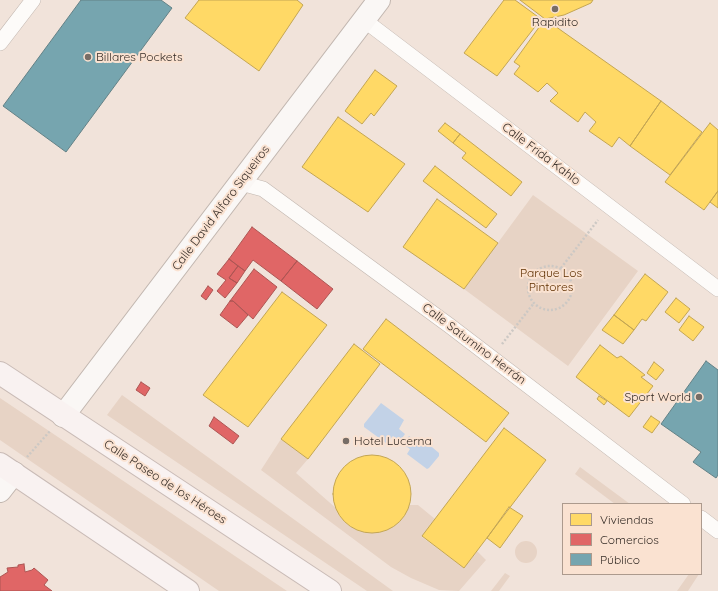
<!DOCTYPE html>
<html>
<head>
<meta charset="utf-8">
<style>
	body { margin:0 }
	#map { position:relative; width:718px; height:591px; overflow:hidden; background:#f1e3da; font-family:Quicksand,sans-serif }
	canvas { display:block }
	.legend { position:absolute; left:562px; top:503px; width:140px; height:72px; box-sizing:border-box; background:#fae2d1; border:1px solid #ac9a8d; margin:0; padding:5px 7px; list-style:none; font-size:12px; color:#362d27 }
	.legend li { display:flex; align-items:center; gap:8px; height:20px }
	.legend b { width:20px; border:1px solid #ac9a8d }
</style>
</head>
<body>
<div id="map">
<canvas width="718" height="591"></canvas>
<ul class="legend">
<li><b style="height:11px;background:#ffd966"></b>Viviendas</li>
<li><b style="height:11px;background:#e06666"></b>Comercios</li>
<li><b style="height:11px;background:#76a5af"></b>Público</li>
</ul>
</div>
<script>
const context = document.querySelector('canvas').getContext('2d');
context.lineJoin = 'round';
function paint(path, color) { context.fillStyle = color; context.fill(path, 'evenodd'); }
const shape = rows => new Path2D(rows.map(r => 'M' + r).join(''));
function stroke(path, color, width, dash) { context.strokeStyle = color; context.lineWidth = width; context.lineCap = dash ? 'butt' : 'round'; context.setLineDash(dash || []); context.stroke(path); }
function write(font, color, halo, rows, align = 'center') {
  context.font = font + ' Quicksand,sans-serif'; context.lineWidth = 4; context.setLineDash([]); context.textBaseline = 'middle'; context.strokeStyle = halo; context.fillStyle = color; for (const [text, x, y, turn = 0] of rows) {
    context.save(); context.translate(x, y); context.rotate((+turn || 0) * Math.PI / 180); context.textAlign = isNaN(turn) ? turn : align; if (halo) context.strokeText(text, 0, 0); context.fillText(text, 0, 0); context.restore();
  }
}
paint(shape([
	[533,195,638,271,568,366,464,289],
	[122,395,393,591,367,591,107,415],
	[0,398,287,591,219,591,0,440],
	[281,439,308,459,296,473,337,509,339,515,348,525,359,531,371,533,384,531,395,525,404,516,410,505,418,505,435,519,422,537,464,568,477,551,486,560,459,591,439,590,411,578,391,567,261,470],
	[580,467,630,504,615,504,575,474],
	'515 552a11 11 0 1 1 22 0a11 11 0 1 1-22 0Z',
	[505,573,510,576,499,591,491,591],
	[689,574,699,574,688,591,677,591]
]), '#e7d3c5');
paint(shape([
	[381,403,404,420,399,429,405,434,400,441,393,436,386,443,364,427,364,424],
	[409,436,416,441,420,437,439,453,439,456,429,468,427,469,407,454,410,449,403,444]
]), '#c2d2e7');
const homes = shape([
	[199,0,297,0,303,5,259,71,185,18,199,0],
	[504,0,515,0,541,19,497,76,464,53,504,0],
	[520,0,593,0,591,3,564,15,545,19,520,0],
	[545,19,661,101,630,146,619,137,612,147,589,131,596,122,585,112,578,122,550,101,558,93,547,83,538,92,514,74,520,66,514,62,545,19],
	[375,70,397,86,374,116,371,113,362,124,345,111,375,70],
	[661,101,702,132,670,175,630,146,661,101],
	[338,117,405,164,368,212,302,167,338,117],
	[445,123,460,134,453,143,438,131,445,123],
	[710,123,718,130,718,191,704,210,665,182,710,123],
	[460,134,522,182,511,196,462,158,466,153,453,143,460,134],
	[435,166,497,214,486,228,423,181,435,166],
	[718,191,718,208,710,202,718,191],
	[437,199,498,243,464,289,403,247,437,199],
	[645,274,668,292,646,321,642,319,634,330,614,315,645,274],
	[282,292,327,325,248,427,203,395,282,292],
	[676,298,690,309,679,323,665,312,676,298],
	[614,315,634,330,623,344,602,330,614,315],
	[689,316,704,327,693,341,679,330,689,316],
	[386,319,509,413,486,442,363,349,386,319],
	[354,344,380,364,308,459,281,439,354,344],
	[600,345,617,358,621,356,645,375,641,377,653,386,629,417,576,377,600,345],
	[654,362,664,370,656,380,647,373,654,362],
	[599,396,607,401,604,405,597,399,599,396],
	[651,416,660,422,652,433,643,427,651,416],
	[504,428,546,460,464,568,422,536,504,428],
	'333 494a39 39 0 1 1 78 0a39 39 0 1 1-78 0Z',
	[509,507,523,516,500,548,487,538,509,507]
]);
paint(homes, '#ffd966');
stroke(homes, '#c3a553', 1);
const shops = shape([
	[252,227,297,261,281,281,253,260,245,271,229,259,252,227],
	[229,259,238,266,229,278,237,283,225,298,217,291,226,280,217,274,229,259],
	[297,261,333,289,317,309,281,281,297,261],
	[238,266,245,271,237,283,229,278,238,266],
	[254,269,277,287,253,319,233,301,230,301,254,269],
	[208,286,213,290,206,300,201,296,208,286],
	[230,301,233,301,248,315,237,328,220,315,230,301],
	[141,382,150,388,145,396,136,390,141,382],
	[214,417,239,436,233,444,209,426,214,417],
	[24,564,25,572,32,570,34,568,48,580,44,585,52,591,0,591,0,577,8,572,7,568,18,567,18,565,24,564]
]);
paint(shops, '#e06666');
stroke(shops, '#ad5553', 1);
const public = shape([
	[81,0,161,0,172,8,66,152,3,106,81,0],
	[706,361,718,370,718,475,716,478,693,462,701,452,661,424,706,361]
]);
paint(public, '#76a5af');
stroke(public, '#638186', 1);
const street = shape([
	[364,20,718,289],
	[0,43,33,0],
	[241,183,263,189,450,326,683,504],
	[701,518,718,531]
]);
const secondary = shape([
	[63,416,379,0],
	[0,491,14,473]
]);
const primary = shape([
	[0,373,330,591],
	[0,464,188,591]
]);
stroke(street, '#c1b6af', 16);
stroke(secondary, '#c1b6af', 24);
stroke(primary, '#c9bbb6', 24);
stroke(shape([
	'528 288a22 22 0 1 1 44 0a22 22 0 1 1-44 0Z',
	[561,268,598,220],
	[502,344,534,303],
	[27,457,50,431]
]), '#ccc8c4', 2.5, [2, 2]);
stroke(street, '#fdfbf9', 15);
stroke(secondary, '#faf7f5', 22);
stroke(primary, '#f9f2f1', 22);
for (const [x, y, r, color] of [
	[555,9,4,"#776d66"],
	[88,57,4,"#776d66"],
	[699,397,4,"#776d66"],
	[346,441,4,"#776d66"]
]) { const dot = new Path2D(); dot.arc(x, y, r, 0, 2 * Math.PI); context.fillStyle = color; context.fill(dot); stroke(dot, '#fae2d1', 1.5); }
write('12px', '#362d27', '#fae2d1', [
	["Rapidito",555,22,"center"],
	["Billares Pockets",96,57],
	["Sport World",691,397,"right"],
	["Hotel Lucerna",354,441]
], 'left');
write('12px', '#362d27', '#fae2d1', [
	["Calle Frida Kahlo",541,154,37],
	["Calle David Alfaro Siqueiros",221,208,-53],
	["Calle Saturnino Herrán",474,344,37],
	["Calle Paseo de los Héroes",165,482,33]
]);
write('12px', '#5f3000', '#fae2d1', [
	["Parque Los",551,273],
	["Pintores",551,287]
]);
</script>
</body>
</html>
